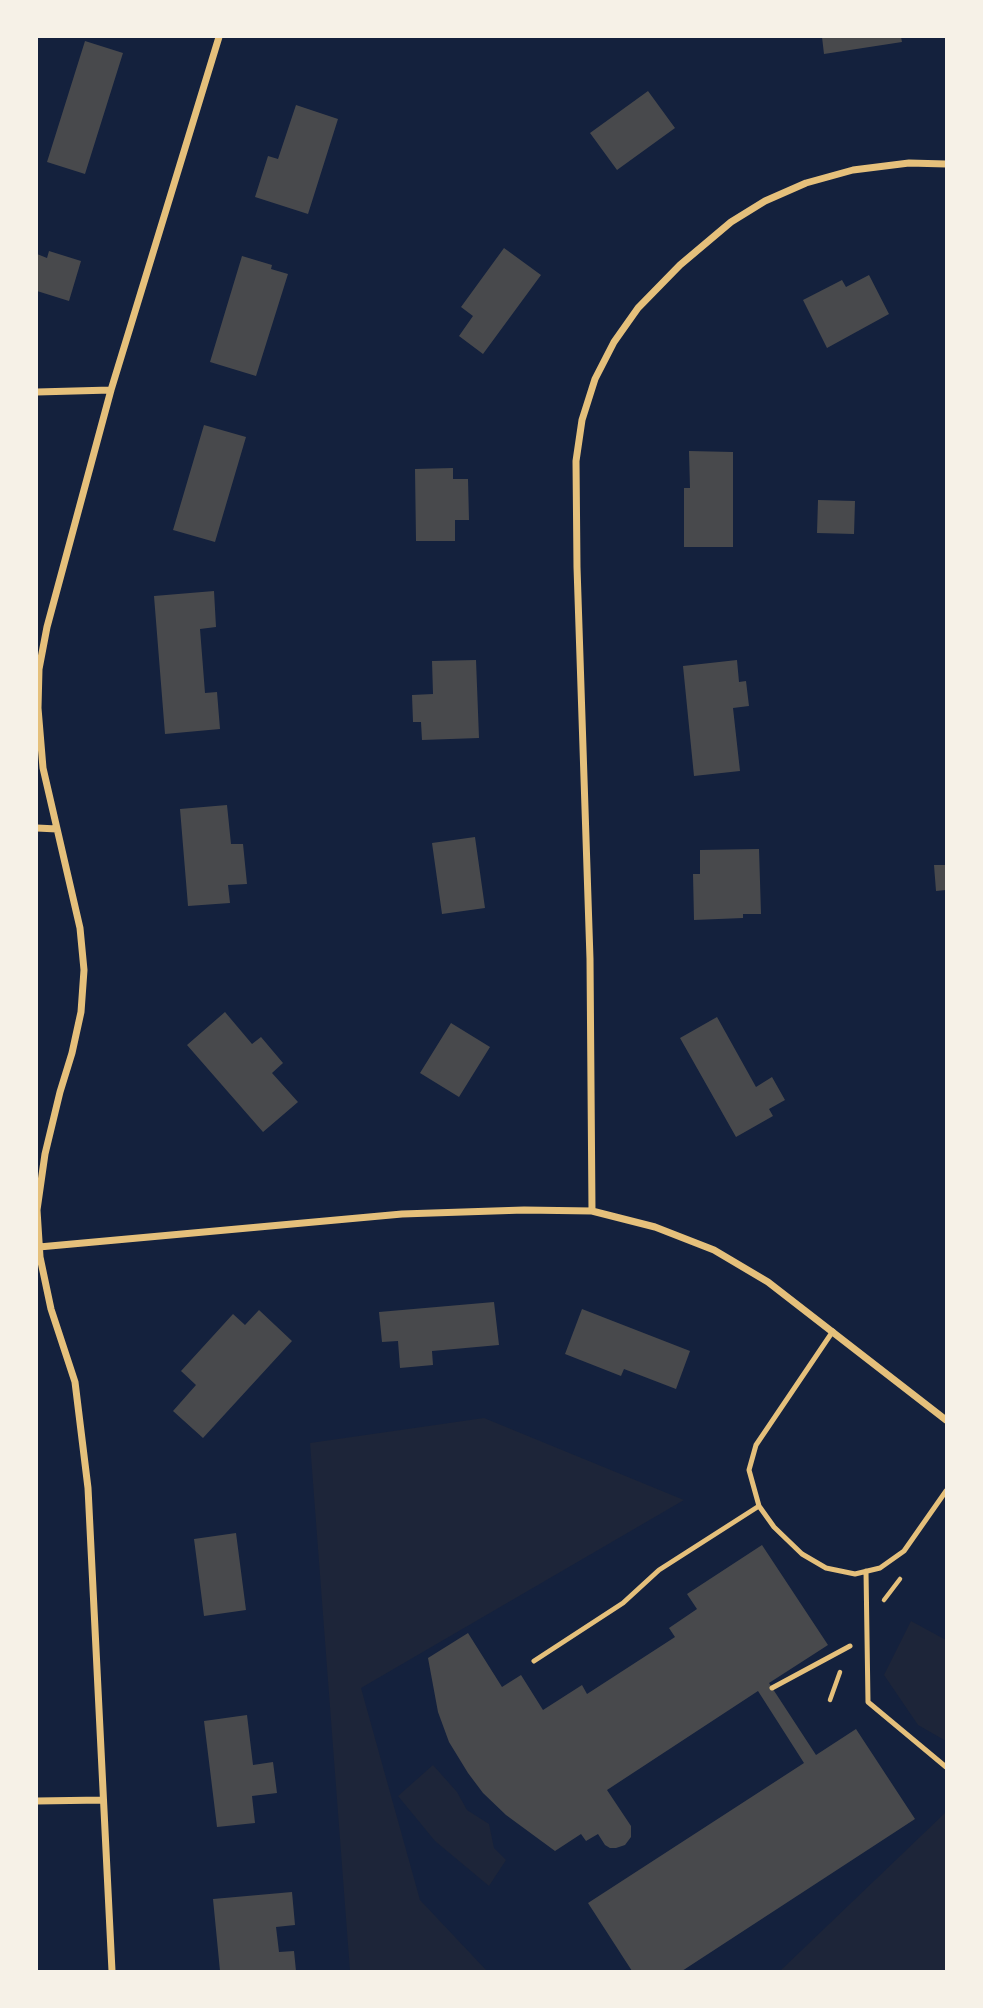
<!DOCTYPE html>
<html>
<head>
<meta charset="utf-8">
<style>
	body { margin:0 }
	#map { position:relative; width:983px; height:2008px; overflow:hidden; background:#14213d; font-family:Quicksand,sans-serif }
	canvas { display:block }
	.frame { position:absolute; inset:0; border:38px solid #f6f1e7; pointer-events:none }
</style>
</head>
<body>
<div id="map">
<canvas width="983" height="2008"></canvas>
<div class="frame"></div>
</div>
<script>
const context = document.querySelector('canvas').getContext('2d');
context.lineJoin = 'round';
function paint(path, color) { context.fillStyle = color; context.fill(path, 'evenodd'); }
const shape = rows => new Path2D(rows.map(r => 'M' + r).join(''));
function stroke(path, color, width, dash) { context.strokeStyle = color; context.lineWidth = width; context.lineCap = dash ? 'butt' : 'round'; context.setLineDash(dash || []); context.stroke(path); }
paint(shape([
	[484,1418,684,1500,361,1688,420,1900,487,1971,350,1971,310,1443],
	[911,1621,946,1640,946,1741,918,1725,884,1675],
	[433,1765,457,1792,467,1810,489,1824,494,1848,506,1860,489,1886,435,1841,398,1796],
	[946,1812,946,1971,780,1971]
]), '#1d2539');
paint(shape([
	[822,37,901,37,902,42,824,54],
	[85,41,123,53,85,174,47,162],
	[648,91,675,128,617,170,590,133],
	[296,105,338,119,308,214,255,197,268,156,278,159],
	[504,248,541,275,483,354,459,336,473,316,461,307],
	[49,251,81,261,69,301,37,291,37,254,47,258],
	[242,256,272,265,271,269,288,274,256,376,210,362],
	[869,275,889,314,827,348,803,300,842,280,846,287],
	[204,425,246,437,215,542,173,530],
	[689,451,733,452,733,547,684,547,684,488,690,488],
	[453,468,453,479,468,479,469,520,455,520,455,541,416,541,415,469],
	[818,500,855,501,854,534,817,533],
	[214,591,216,627,200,629,205,693,217,692,220,729,165,734,154,596],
	[476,660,479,738,422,740,421,722,413,722,412,695,433,694,432,661],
	[737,660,739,682,746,681,749,706,733,708,740,771,694,776,683,666],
	[227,805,231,844,243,844,247,884,228,885,230,903,188,906,180,809],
	[475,837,485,908,442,914,432,843],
	[759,849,761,914,743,914,743,918,694,920,693,874,700,874,700,850],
	[934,865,946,865,946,890,936,891],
	[225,1012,252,1044,261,1037,283,1063,272,1073,298,1102,263,1132,187,1045],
	[717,1017,756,1087,772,1077,785,1100,769,1109,773,1116,736,1137,680,1038],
	[451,1023,490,1047,459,1097,420,1073],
	[494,1302,499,1345,432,1351,433,1365,400,1368,398,1341,382,1342,379,1312],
	[582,1309,690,1351,676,1389,624,1369,621,1376,565,1354],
	[259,1310,292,1341,203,1438,173,1411,196,1385,181,1371,233,1314,245,1325],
	[236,1533,246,1610,204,1616,194,1539],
	[762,1545,828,1645,769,1683,816,1755,856,1729,915,1819,682,1971,632,1971,588,1903,804,1763,758,1691,607,1790,631,1826,631,1837,625,1845,616,1848,610,1848,605,1845,598,1834,586,1841,581,1834,555,1851,506,1815,483,1793,468,1773,449,1742,438,1712,428,1658,468,1633,502,1687,521,1675,543,1710,582,1685,587,1694,675,1637,669,1628,697,1609,687,1594],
	[247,1715,253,1765,273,1762,277,1793,252,1796,255,1823,217,1827,204,1721],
	[292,1892,295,1925,276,1927,279,1952,294,1951,296,1971,220,1971,213,1899]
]), '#48494c');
stroke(shape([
	[884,1600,900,1579],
	[830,1700,840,1672]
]), '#e5c07b', 4.5);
stroke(shape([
	[833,1331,756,1445,749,1470,759,1506,774,1527,802,1554,826,1568,855,1574,880,1568,904,1551,946,1491],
	[866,1571,868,1702,946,1767],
	[534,1661,623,1603,659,1570,759,1506],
	[772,1688,850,1646]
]), '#e5c07b', 5);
stroke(shape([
	[37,392,111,390],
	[37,828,57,829],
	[37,1210,45,1154,60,1092,72,1053,81,1012,84,970,80,928,43,768,38,708,39,669,47,627,111,390,219,37],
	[37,1210,40,1257,51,1309,75,1382,88,1488,112,1971],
	[592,1211,590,959,577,567,576,461,582,420,595,379,614,342,638,308,680,265,731,222,765,201,806,183,853,170,909,163,946,164],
	[39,1247,402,1214,524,1210,592,1211,655,1227,714,1250,768,1282,946,1420],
	[37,1801,103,1800]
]), '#e5c07b', 7);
</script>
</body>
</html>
